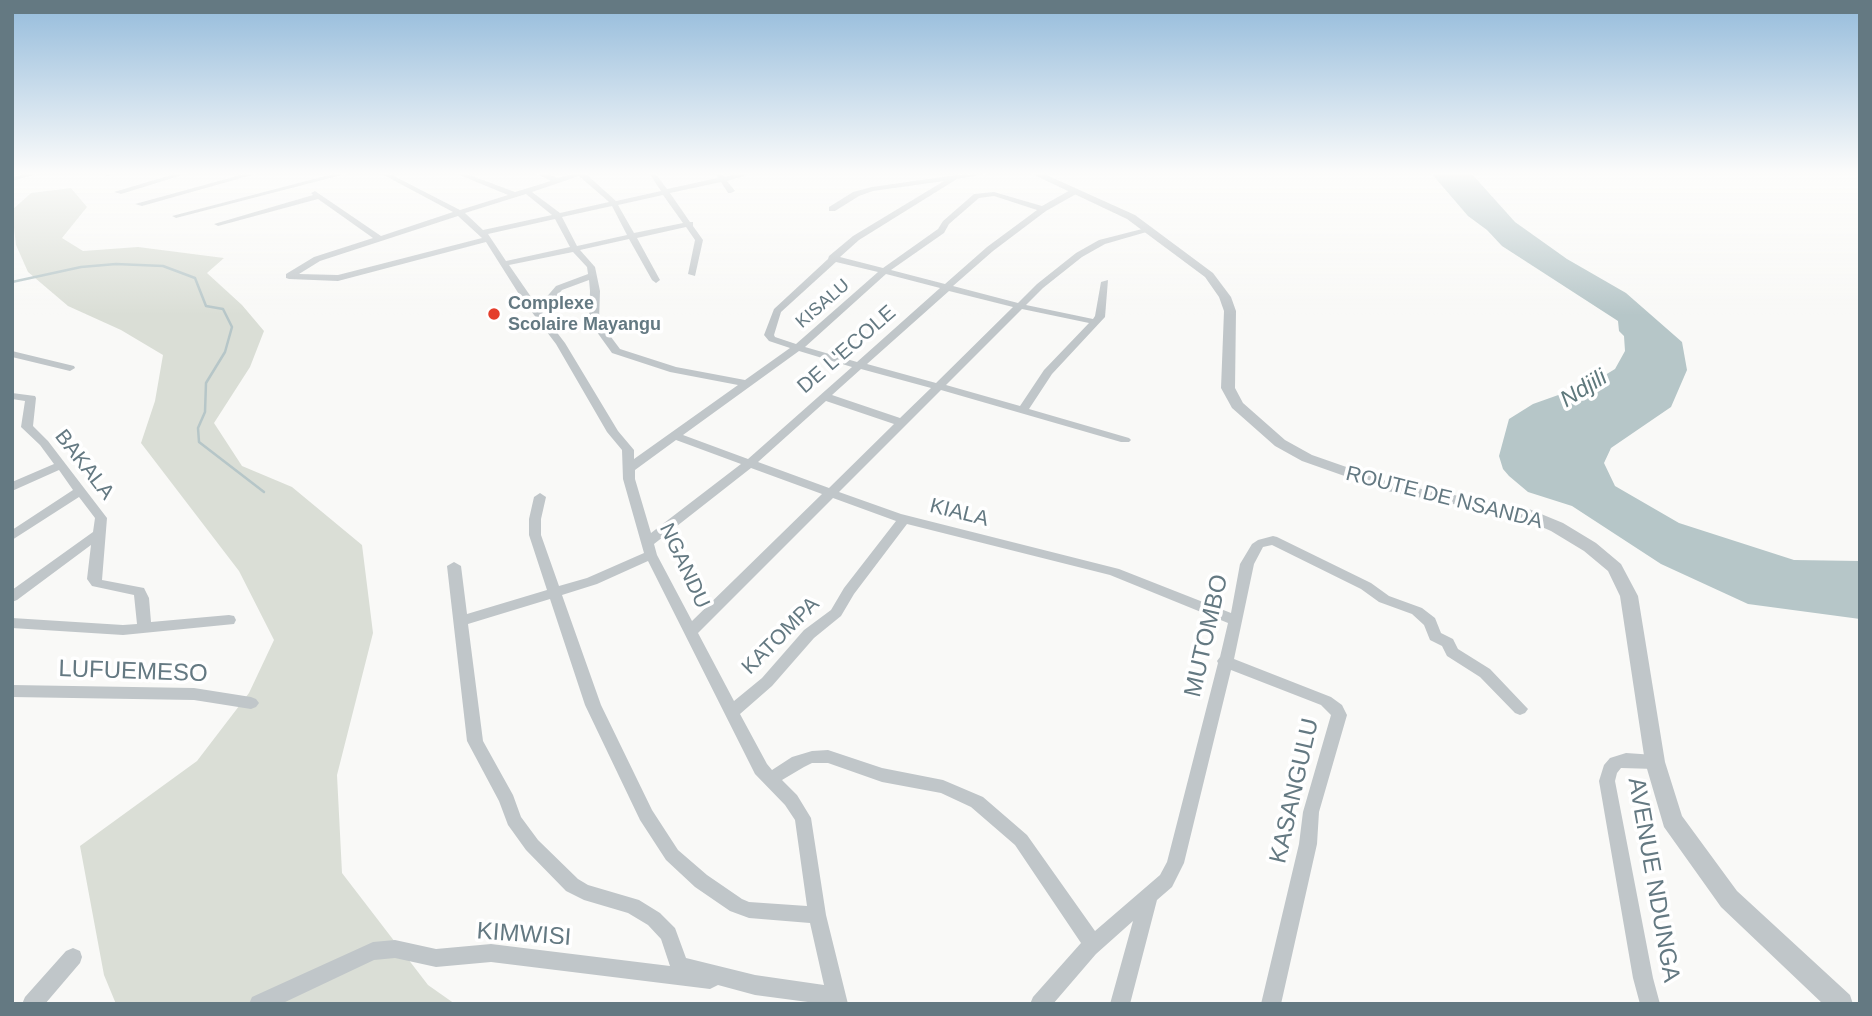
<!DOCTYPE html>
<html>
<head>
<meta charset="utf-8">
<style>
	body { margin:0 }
	#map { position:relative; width:1872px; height:1016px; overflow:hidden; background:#f9f9f7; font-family:Arial,sans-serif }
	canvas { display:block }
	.frame { position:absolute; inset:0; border:14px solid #647982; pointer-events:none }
</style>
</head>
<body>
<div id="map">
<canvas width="1872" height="1016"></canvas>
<div class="frame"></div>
</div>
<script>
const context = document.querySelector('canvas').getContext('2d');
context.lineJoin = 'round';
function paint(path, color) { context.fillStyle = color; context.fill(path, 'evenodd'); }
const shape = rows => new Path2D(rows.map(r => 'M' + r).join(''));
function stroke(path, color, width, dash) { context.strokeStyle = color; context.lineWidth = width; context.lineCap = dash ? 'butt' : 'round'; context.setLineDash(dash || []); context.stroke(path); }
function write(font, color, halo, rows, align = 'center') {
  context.font = font + ' Arial,sans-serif'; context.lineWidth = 7; context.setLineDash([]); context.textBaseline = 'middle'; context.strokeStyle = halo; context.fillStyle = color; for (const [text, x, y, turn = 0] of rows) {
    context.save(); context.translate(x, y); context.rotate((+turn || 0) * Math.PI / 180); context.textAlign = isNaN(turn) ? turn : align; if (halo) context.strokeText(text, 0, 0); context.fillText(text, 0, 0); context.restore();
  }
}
paint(shape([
	[71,188,87,207,62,238,83,251,138,247,224,258,207,273,242,305,264,331,250,367,214,423,242,466,292,487,362,545,373,633,337,775,342,873,428,985,455,1004,116,1004,104,975,80,846,197,761,249,693,274,640,239,571,141,443,155,401,163,355,121,330,68,306,28,272,16,245,12,210,31,193]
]), '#daded6');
paint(shape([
	[1431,173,1471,173,1515,222,1567,259,1626,293,1682,342,1687,370,1671,407,1611,448,1604,463,1615,486,1679,523,1794,560,1860,561,1860,619,1748,604,1661,564,1572,506,1528,492,1509,476,1503,469,1499,456,1509,419,1533,404,1592,383,1615,369,1625,351,1624,336,1619,331,1618,321,1502,246,1487,230,1468,216]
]), '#b6c6c8');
stroke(shape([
	[12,282,81,267,116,264,163,266,195,278,206,306,223,309,232,327,225,352,206,383,205,412,198,428,199,442,264,492]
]), '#b6c6c8', 2.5);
paint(shape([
	[28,173,40,173,12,181,12,177,28,173],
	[106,173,119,173,109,176,106,176,106,173],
	[178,173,189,173,121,194,114,192,178,173],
	[248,173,259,173,142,206,135,204,248,173],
	[337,173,349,173,176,218,172,216,337,173],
	[380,173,388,173,460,210,508,195,455,173,464,173,515,192,551,181,535,173,544,173,558,178,575,173,585,173,616,201,661,191,649,173,655,173,667,189,718,178,715,173,722,173,724,177,742,173,754,173,727,181,735,191,731,193,728,193,721,182,670,193,690,222,693,222,693,226,703,240,695,276,688,274,695,240,686,227,637,238,660,280,656,283,652,280,629,239,580,250,595,267,600,291,599,321,620,349,676,367,745,380,790,348,769,341,764,335,774,309,828,259,829,256,853,236,944,181,873,191,859,196,835,211,829,211,829,207,853,192,872,187,956,175,991,173,957,179,859,240,840,257,883,268,938,229,943,221,974,194,994,192,1042,206,1072,189,1078,189,1078,193,1046,211,993,251,953,286,1018,303,1037,284,1076,253,1099,240,1150,227,1150,231,1105,244,1082,257,1043,288,1026,305,1093,319,1095,316,1101,282,1108,280,1105,317,1052,374,1029,409,1129,438,1131,440,1129,442,1121,442,941,390,839,492,901,514,1119,569,1231,613,1240,564,1252,544,1258,540,1273,536,1277,537,1371,583,1389,596,1422,608,1435,618,1441,633,1453,639,1458,649,1490,669,1528,709,1525,713,1520,715,1515,713,1480,677,1447,656,1442,646,1430,640,1424,625,1412,614,1379,602,1361,589,1272,545,1263,547,1254,564,1234,659,1331,697,1342,705,1347,715,1319,812,1317,844,1281,1004,1261,1004,1299,844,1303,812,1331,715,1321,705,1231,670,1184,863,1172,887,1157,900,1130,1004,1110,1004,1133,921,1096,954,1053,1004,1030,1004,1033,997,1081,943,1015,845,971,807,941,793,882,782,828,763,812,763,804,767,782,780,797,795,811,818,826,915,848,1004,823,1004,755,995,718,985,710,989,491,962,436,967,395,958,374,960,281,1004,249,1004,252,997,373,942,395,940,436,949,491,944,670,966,661,939,648,925,628,913,584,900,566,891,526,850,508,825,499,801,467,741,447,566,454,562,461,566,467,614,547,590,529,535,529,519,534,497,540,493,546,497,541,519,541,535,559,586,587,578,644,553,623,479,622,450,607,432,556,344,522,299,486,242,338,281,289,279,286,278,286,274,314,257,373,238,318,199,218,226,214,224,313,195,311,193,315,191,381,236,453,212,380,173],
	[579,176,609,202,560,213,532,192,579,176],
	[526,194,552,215,483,230,465,213,526,194],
	[663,195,683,223,634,233,618,205,663,195],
	[994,196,1037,210,987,247,945,284,891,270,944,233,949,224,979,198,994,196],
	[612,206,627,235,577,246,562,217,612,206],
	[458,216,482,238,338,275,299,274,320,261,458,216],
	[555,219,570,247,506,261,488,234,555,219],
	[573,252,587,267,588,274,556,286,538,307,509,265,573,252],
	[836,262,878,272,796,344,775,337,774,335,781,312,836,262],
	[886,274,940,288,857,362,805,347,886,274],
	[589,280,590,291,589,321,612,353,670,372,738,385,634,459,634,450,618,431,565,343,542,313,562,290,589,280],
	[949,291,1013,307,936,383,867,364,949,291],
	[1022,309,1089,323,1044,370,1020,406,946,385,1022,309],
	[799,351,852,367,748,459,683,435,799,351],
	[861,369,931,388,900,418,832,395,861,369],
	[826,401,894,424,829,488,758,462,826,401],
	[676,440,741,464,651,533,635,479,635,470,676,440],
	[751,468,822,494,692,621,657,555,654,544,751,468],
	[833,498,896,521,844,588,831,610,804,630,762,678,734,701,698,633,833,498],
	[907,524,1110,575,1228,623,1220,657,1217,661,1218,663,1167,862,1160,875,1095,931,1027,835,983,797,943,780,882,768,828,750,812,751,792,757,772,770,767,764,740,714,772,686,814,638,841,616,854,594,907,524],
	[648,561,755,774,785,805,795,820,807,906,749,902,742,899,707,875,678,850,652,810,601,705,562,595,597,584,648,561],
	[550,599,585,705,640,820,666,860,695,887,730,911,749,918,810,923,824,985,755,975,686,958,675,928,660,913,639,900,588,885,578,879,538,840,521,817,513,795,483,741,468,624,550,599],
	[12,351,74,366,75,368,70,371,12,357,12,351],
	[12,393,35,396,36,398,33,426,48,441,107,518,102,580,144,588,149,598,151,622,229,615,234,616,236,620,234,624,123,635,12,628,12,618,123,625,137,624,134,595,92,586,87,579,91,545,17,600,12,602,12,590,93,532,95,518,79,497,12,540,12,530,73,490,59,470,12,491,12,482,54,464,40,445,21,427,25,401,12,399,12,393],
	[12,685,194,688,251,697,256,699,259,703,256,707,251,709,194,700,12,697,12,685],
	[1626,753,1655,755,1661,757,1663,762,1661,767,1655,769,1621,768,1617,773,1615,781,1653,978,1660,1004,1640,1004,1633,978,1599,781,1604,765,1610,758,1626,753],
	[73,948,80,951,82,957,80,963,45,1004,22,1004,25,997,66,951,73,948]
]), '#c0c6c9');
paint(shape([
	[1030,173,1042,173,1135,215,1213,273,1231,297,1236,311,1235,388,1243,403,1285,440,1312,455,1395,484,1529,509,1563,523,1596,543,1621,564,1638,596,1665,762,1682,816,1737,891,1850,995,1853,1004,1823,1004,1721,907,1664,827,1645,762,1620,596,1608,571,1584,551,1551,531,1519,517,1387,491,1302,461,1275,446,1232,408,1221,388,1224,311,1219,297,1205,277,1127,219,1030,173]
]), '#c0c6c9');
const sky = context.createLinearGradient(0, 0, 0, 315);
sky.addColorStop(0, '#94bbdb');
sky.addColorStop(0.55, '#fcfcfb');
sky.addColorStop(1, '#fcfcfb00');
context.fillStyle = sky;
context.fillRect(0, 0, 1872, 315);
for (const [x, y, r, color] of [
	[494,314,7,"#e43e2b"]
]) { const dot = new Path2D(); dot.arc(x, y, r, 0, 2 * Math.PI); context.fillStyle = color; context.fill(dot); stroke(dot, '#fff', 2.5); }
write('bold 18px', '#647982', '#fff', [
	["Complexe",508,304],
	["Scolaire Mayangu",508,325]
], 'left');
write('18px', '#647982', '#fff', [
	["KISALU",823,304,-41]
]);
write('21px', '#647982', '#fff', [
	["DE L'ECOLE",847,350,-41],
	["BAKALA",84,465,52],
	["ROUTE DE NSANDA",1444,498,14],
	["KIALA",959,513,14],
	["NGANDU",684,566,65],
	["KATOMPA",781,636,-45]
]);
write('italic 23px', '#5e787c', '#fff', [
	["Ndjili",1584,389,-32]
]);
write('24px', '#647982', '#fff', [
	["MUTOMBO",1207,636,-77],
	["LUFUEMESO",133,672,2],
	["KASANGULU",1295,791,-77],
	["AVENUE NDUNGA",1653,880,80],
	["KIMWISI",524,935,4]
]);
</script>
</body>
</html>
